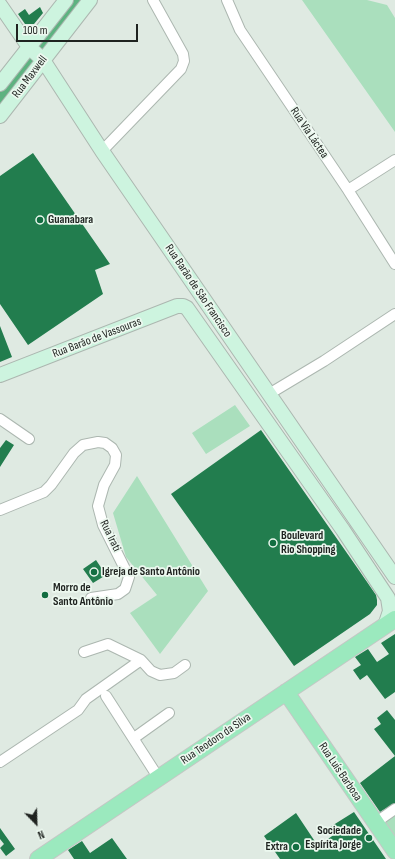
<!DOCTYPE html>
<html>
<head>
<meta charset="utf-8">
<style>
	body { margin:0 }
	#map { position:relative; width:395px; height:859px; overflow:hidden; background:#dfeae2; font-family:"Sofia Sans Condensed",sans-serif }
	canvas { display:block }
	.north { position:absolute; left:16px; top:803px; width:40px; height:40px; -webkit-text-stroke:3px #ecf8ef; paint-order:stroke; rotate:157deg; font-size:11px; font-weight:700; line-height:16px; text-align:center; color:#1f2320 }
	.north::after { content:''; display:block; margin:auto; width:14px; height:18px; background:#1f2320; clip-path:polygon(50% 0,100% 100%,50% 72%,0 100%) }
	.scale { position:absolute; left:16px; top:24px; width:122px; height:18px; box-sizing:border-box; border:2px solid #1f2320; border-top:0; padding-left:5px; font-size:12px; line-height:14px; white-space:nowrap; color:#1f2320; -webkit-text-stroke:3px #ecf8ef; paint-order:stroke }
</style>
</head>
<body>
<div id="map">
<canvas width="395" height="859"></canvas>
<div class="north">N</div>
<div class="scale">100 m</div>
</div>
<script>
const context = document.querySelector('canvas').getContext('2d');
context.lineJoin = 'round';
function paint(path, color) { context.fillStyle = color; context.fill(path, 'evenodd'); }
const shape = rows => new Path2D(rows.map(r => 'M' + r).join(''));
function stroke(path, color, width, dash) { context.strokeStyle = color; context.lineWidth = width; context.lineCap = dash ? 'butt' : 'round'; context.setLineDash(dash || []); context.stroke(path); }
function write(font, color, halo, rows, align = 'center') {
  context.font = font + ' "Sofia Sans Condensed",sans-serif'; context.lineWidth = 3.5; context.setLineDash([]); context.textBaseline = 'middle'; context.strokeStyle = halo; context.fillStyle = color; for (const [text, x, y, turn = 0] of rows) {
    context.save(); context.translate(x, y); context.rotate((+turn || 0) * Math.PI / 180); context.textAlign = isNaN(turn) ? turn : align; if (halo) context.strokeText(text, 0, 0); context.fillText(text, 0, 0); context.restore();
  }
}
paint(shape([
	[302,0,367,0,387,5,395,18,395,132],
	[235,405,250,426,206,454,192,433],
	[137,476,208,591,160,654,130,613,157,595,126,557,113,513],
	[395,813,395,843,383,821]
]), '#aadfbd');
stroke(shape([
	[41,46,77,0],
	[0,98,28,62]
]), '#5db280', 15);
paint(shape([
	[40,7,43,13,34,24,25,24,18,14,25,9,29,15],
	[33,153,110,264,95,270,103,294,28,345,0,304,0,176],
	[0,326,12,357,0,362],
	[261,430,356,566,376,595,377,600,377,605,370,614,294,666,171,494],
	[6,440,14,445,0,467,0,448],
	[96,560,106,575,93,583,83,569],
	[395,634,395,692,385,699,367,675,360,680,353,670,361,665,355,657,368,649,377,662,389,654,381,643],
	[387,710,395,720,395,803,380,812,360,783,395,756,374,729,381,724,377,718],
	[354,812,386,859,280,859,264,836,296,813,318,846,335,834,330,827],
	[0,828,15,849,6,856,0,848,4,844,0,839],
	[112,838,127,859,74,859,68,850,82,841,90,853]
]), '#227d4e');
const street = shape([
	[227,0,240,30,348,190,395,264],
	[102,151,181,69,184,61,183,54,153,0],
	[348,190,395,160],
	[269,394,324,361,395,314],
	[0,419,29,439],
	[0,510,44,492,51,485,74,453,83,445,98,442,105,443,112,448,116,455,115,465,104,485,98,506,103,525,129,577,125,589,118,594,91,598],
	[84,652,108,644,141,660],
	[106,696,158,777],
	[134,738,169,713],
	[0,762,78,710,86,699,141,660,151,671,160,675,174,673,185,665],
	[375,823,395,809]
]);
const secondary = shape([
	[0,5,29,47,43,60,102,151,395,577],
	[0,84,66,0],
	[0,116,90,0],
	[0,375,177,306,183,306,187,308,343,530,388,598,390,611,385,626]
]);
const primary = shape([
	[286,692,395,851],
	[38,859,395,619]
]);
stroke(street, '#acb7b0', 12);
stroke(secondary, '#acb7b0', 16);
stroke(primary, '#c5c6c5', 18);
stroke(street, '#fff', 10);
stroke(secondary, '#cdf4df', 14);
stroke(primary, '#9be9be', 16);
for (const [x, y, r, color] of [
	[40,220,4,"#126e41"],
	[273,543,4,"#126e41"],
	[94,572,4,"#126e41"],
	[45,595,4,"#126e41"],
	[369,838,4,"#126e41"],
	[296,847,4,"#126e41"]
]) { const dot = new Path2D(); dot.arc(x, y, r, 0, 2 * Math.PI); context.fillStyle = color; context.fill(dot); stroke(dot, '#ecf8ef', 1.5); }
write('12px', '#1f2320', '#ecf8ef', [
	["Rua Maxwell",30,77,-53],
	["Rua Via Láctea",309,133,56],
	["Rua Barão de São Francisco",198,291,56],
	["Rua Barão de Vassouras",97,338,-21],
	["Rua Irati",110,536,64],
	["Rua Teodoro da Silva",216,739,-34],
	["Rua Luís Barbosa",340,772,56]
]);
write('bold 12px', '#1f2320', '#ecf8ef', [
	["Guanabara",48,220],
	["Boulevard",281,536],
	["Rio Shopping",281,550],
	["Igreja de Santo Antônio",102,572],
	["Morro de",53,588],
	["Santo Antônio",53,602],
	["Sociedade",361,831,"right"],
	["Espírita Jorge",361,845,"right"],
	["Extra",288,847,"right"]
], 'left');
</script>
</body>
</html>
